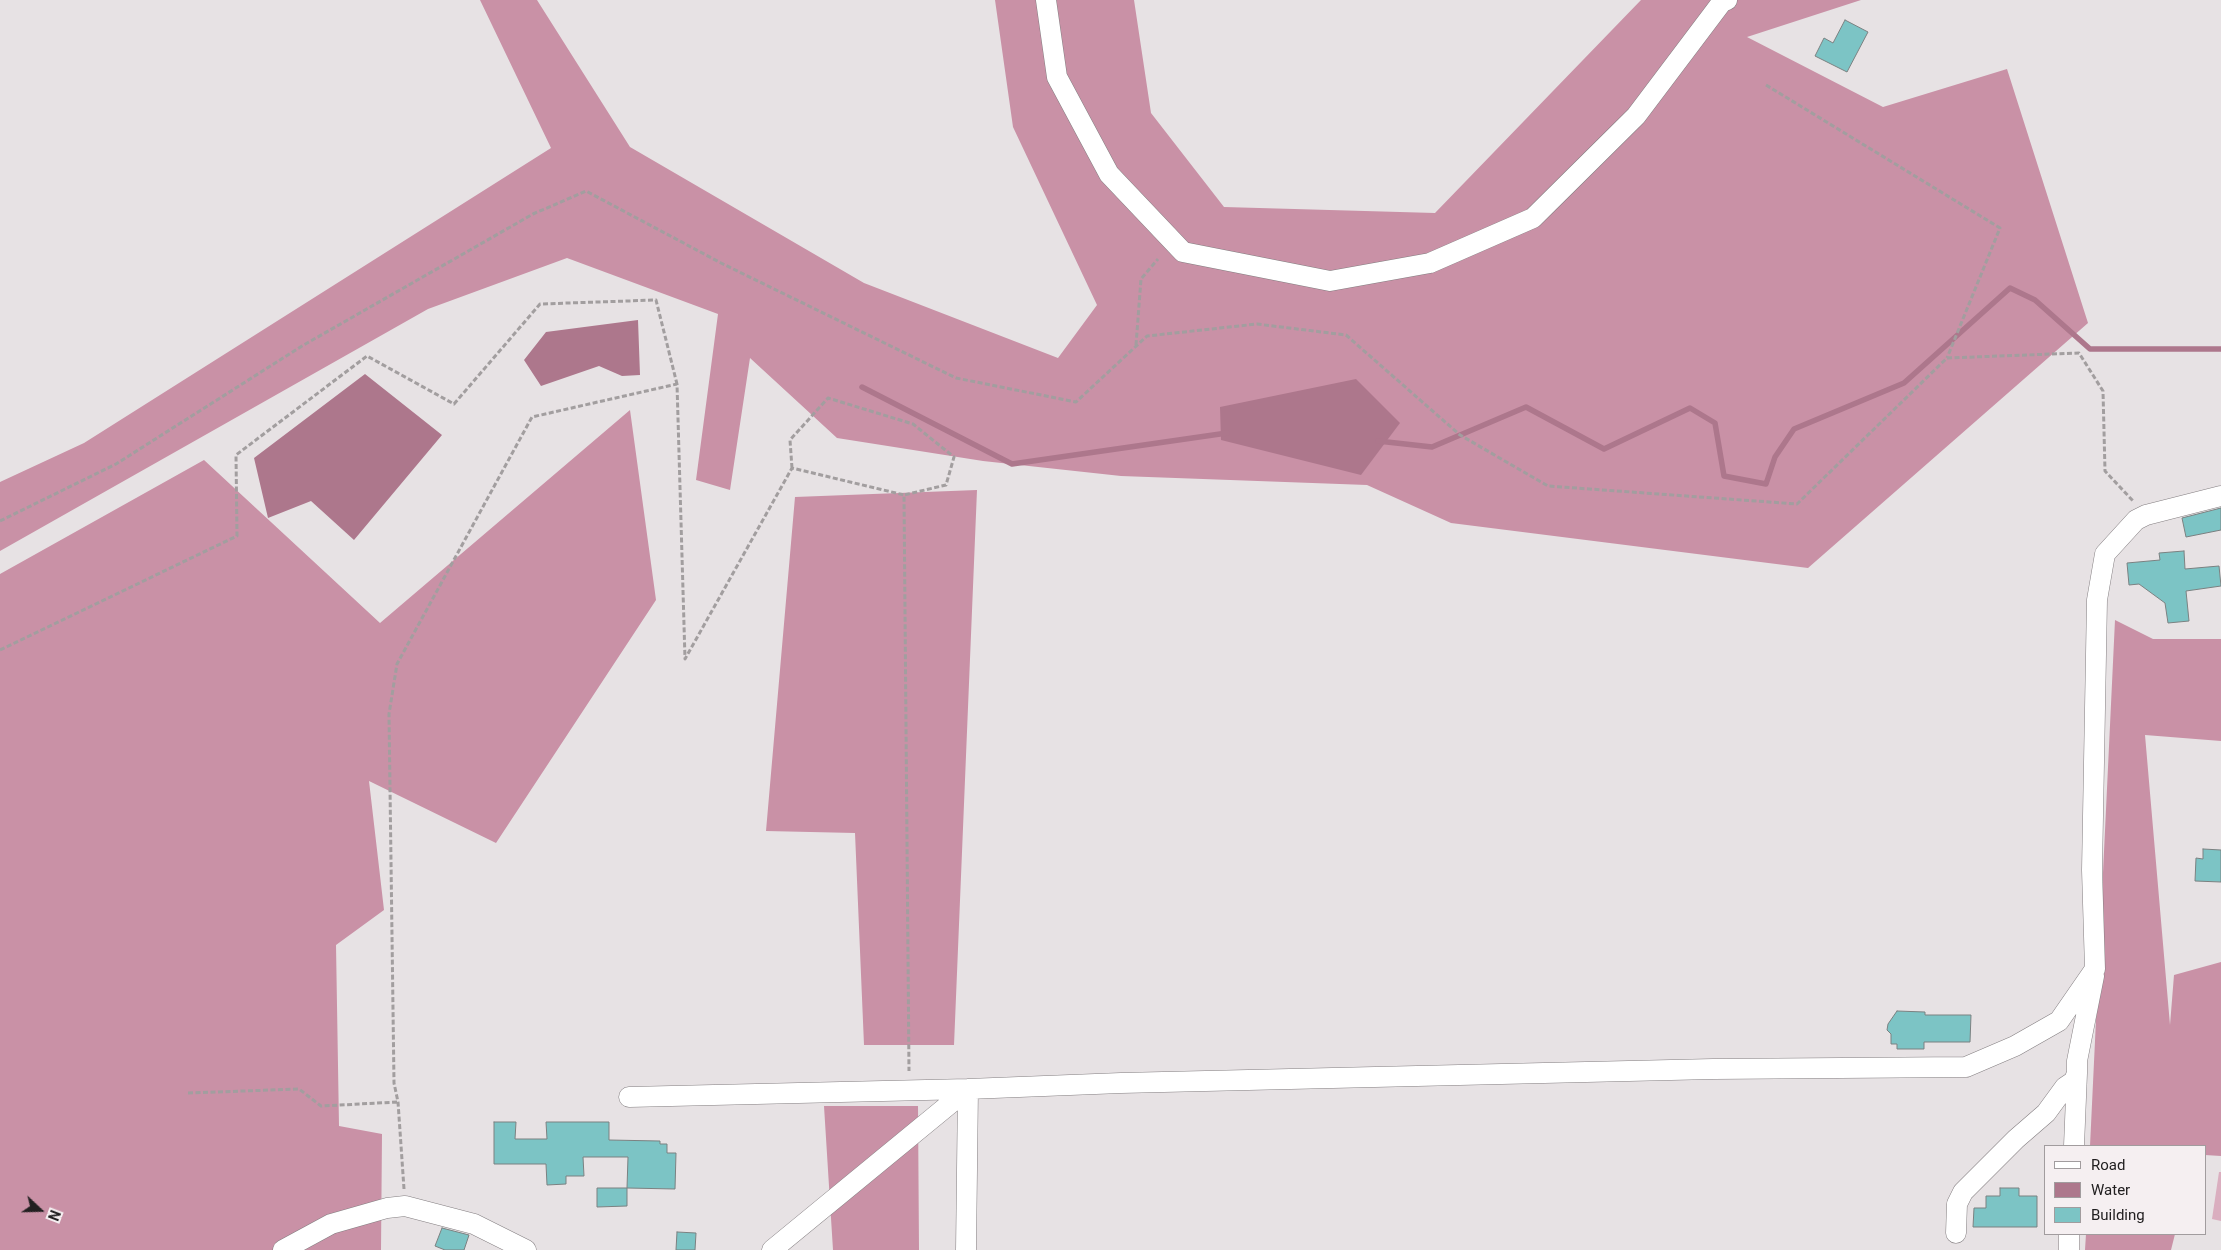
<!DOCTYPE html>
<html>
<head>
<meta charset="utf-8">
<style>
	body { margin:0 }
	#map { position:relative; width:2221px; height:1250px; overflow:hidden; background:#e7e2e4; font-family:Roboto,sans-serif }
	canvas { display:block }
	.legend { position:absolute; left:2044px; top:1145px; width:162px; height:90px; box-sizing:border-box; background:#f5eff1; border:1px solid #a19c9e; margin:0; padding:6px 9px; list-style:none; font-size:15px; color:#222021 }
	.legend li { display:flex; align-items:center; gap:10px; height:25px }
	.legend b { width:25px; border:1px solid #a19c9e }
	.north { position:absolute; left:15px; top:1185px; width:50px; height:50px; -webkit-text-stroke:4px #f5eff1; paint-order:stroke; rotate:111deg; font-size:14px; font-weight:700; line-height:20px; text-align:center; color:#222021 }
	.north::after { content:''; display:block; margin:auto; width:18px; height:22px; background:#222021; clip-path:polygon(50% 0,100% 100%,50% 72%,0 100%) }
</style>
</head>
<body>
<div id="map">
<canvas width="2221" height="1250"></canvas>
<ul class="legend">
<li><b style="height:6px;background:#fff"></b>Road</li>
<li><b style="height:14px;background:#ad778c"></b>Water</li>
<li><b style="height:14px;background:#7cc4c5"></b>Building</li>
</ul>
<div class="north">N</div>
</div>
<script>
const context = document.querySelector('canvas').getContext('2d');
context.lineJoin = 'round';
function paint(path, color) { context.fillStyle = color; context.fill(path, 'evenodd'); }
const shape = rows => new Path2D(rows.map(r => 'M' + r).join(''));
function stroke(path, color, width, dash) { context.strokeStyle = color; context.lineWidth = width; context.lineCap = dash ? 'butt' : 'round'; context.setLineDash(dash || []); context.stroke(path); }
paint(shape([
	[2219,1172,2221,1172,2221,1221,2212,1219]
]), '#daaebf');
paint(shape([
	[480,0,537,0,630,147,864,283,1058,358,1097,305,1013,127,995,0,1134,0,1151,113,1224,207,1435,213,1641,0,1861,0,1747,37,1883,107,2007,69,2088,323,1808,568,1451,523,1367,485,1121,476,983,461,837,438,750,358,730,490,696,480,718,314,567,258,428,309,0,551,0,482,84,443,551,148],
	[630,410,656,600,496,843,369,781,384,910,336,945,339,1126,382,1134,381,1250,0,1250,0,574,204,460,380,623],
	[977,490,954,1045,864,1045,855,833,766,831,795,497],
	[2115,620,2153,639,2221,639,2221,741,2145,735,2170,1025,2174,975,2221,962,2221,1156,2205,1155,2205,1146,2090,1146],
	[824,1106,918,1106,919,1250,833,1250],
	[2086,1234,2175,1234,2171,1250,2085,1250]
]), '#c991a6');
paint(shape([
	[638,320,640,375,622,376,599,366,541,386,524,360,546,332],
	[365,374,442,435,354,540,311,501,268,518,254,458],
	[1356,379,1400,423,1361,475,1221,440,1220,407]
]), '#ad778c');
stroke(shape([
	[862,387,1012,464,1227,433],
	[1378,441,1432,447,1526,407,1604,449,1690,408,1715,423,1724,476,1766,484,1775,457,1794,429,1904,383,2010,288,2035,300,2090,349,2221,349]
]), '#ad778c', 5.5);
const building = shape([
	[1845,20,1868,32,1847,72,1815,56,1824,38,1833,43,1845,20],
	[2221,508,2221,530,2186,537,2182,518,2221,508],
	[2184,551,2185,569,2219,566,2221,586,2186,591,2189,621,2168,623,2165,603,2139,584,2129,585,2127,563,2160,560,2159,553,2184,551],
	[2203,849,2221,850,2221,882,2195,881,2196,858,2203,859,2203,849],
	[1897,1011,1925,1012,1925,1015,1971,1015,1970,1042,1924,1042,1924,1049,1897,1049,1897,1044,1891,1044,1891,1034,1887,1030,1888,1024,1897,1011],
	[494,1122,516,1122,515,1139,547,1139,546,1122,609,1122,609,1140,660,1141,660,1144,667,1144,667,1153,676,1153,675,1189,627,1188,627,1206,597,1207,597,1188,627,1188,628,1157,583,1157,584,1176,566,1176,566,1184,547,1185,546,1164,494,1164,494,1122],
	[2000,1188,2019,1188,2019,1196,2037,1196,2037,1227,1973,1227,1974,1208,1986,1208,1986,1196,2000,1196,2000,1188],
	[442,1228,469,1235,464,1250,445,1250,435,1246,442,1228],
	[677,1232,696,1233,695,1250,676,1250,677,1232]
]);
paint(building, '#7cc4c5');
stroke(building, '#7b8181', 1);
const minor = shape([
	[1046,0,1057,77,1109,174,1183,252,1330,281,1430,263,1533,218,1636,116,1722,2,1727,0],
	[629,1097,968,1089],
	[2074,1146,2077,1073],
	[1956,1233,1957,1204,1963,1192,2016,1139,2046,1113,2065,1087,2074,1081,2077,1073,2077,1061,2094,976],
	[283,1250,331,1224,387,1208,405,1206,474,1224,526,1250],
	[772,1250,968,1089],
	[966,1250,968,1089,1121,1083,1713,1069,1966,1067,2015,1046,2059,1021,2095,969,2092,870,2097,600,2105,554,2136,520,2146,515,2221,496],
	[2069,1250,2069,1234]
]);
stroke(minor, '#837e80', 21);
stroke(shape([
	[1766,85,2000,228,1947,358],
	[1136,345,1141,279,1158,259],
	[792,468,790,440,828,398,913,424,954,457,946,485,904,495],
	[0,521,116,464,302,346,533,214,586,191,721,263,956,378,1076,402,1147,336,1257,324,1346,335,1460,435,1548,486,1797,504,1947,358,2079,353,2103,391,2105,471,2134,502],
	[0,650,237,536,236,455,367,356,454,404,540,304,656,300,677,384],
	[188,1093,299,1089,321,1106,398,1102],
	[404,1189,398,1102,394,1083,389,714,397,664,532,417,677,384,685,659,792,468,904,495,909,1071]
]), '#a29e9f', 3, [5, 2.5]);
stroke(minor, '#fff', 20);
</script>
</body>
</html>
